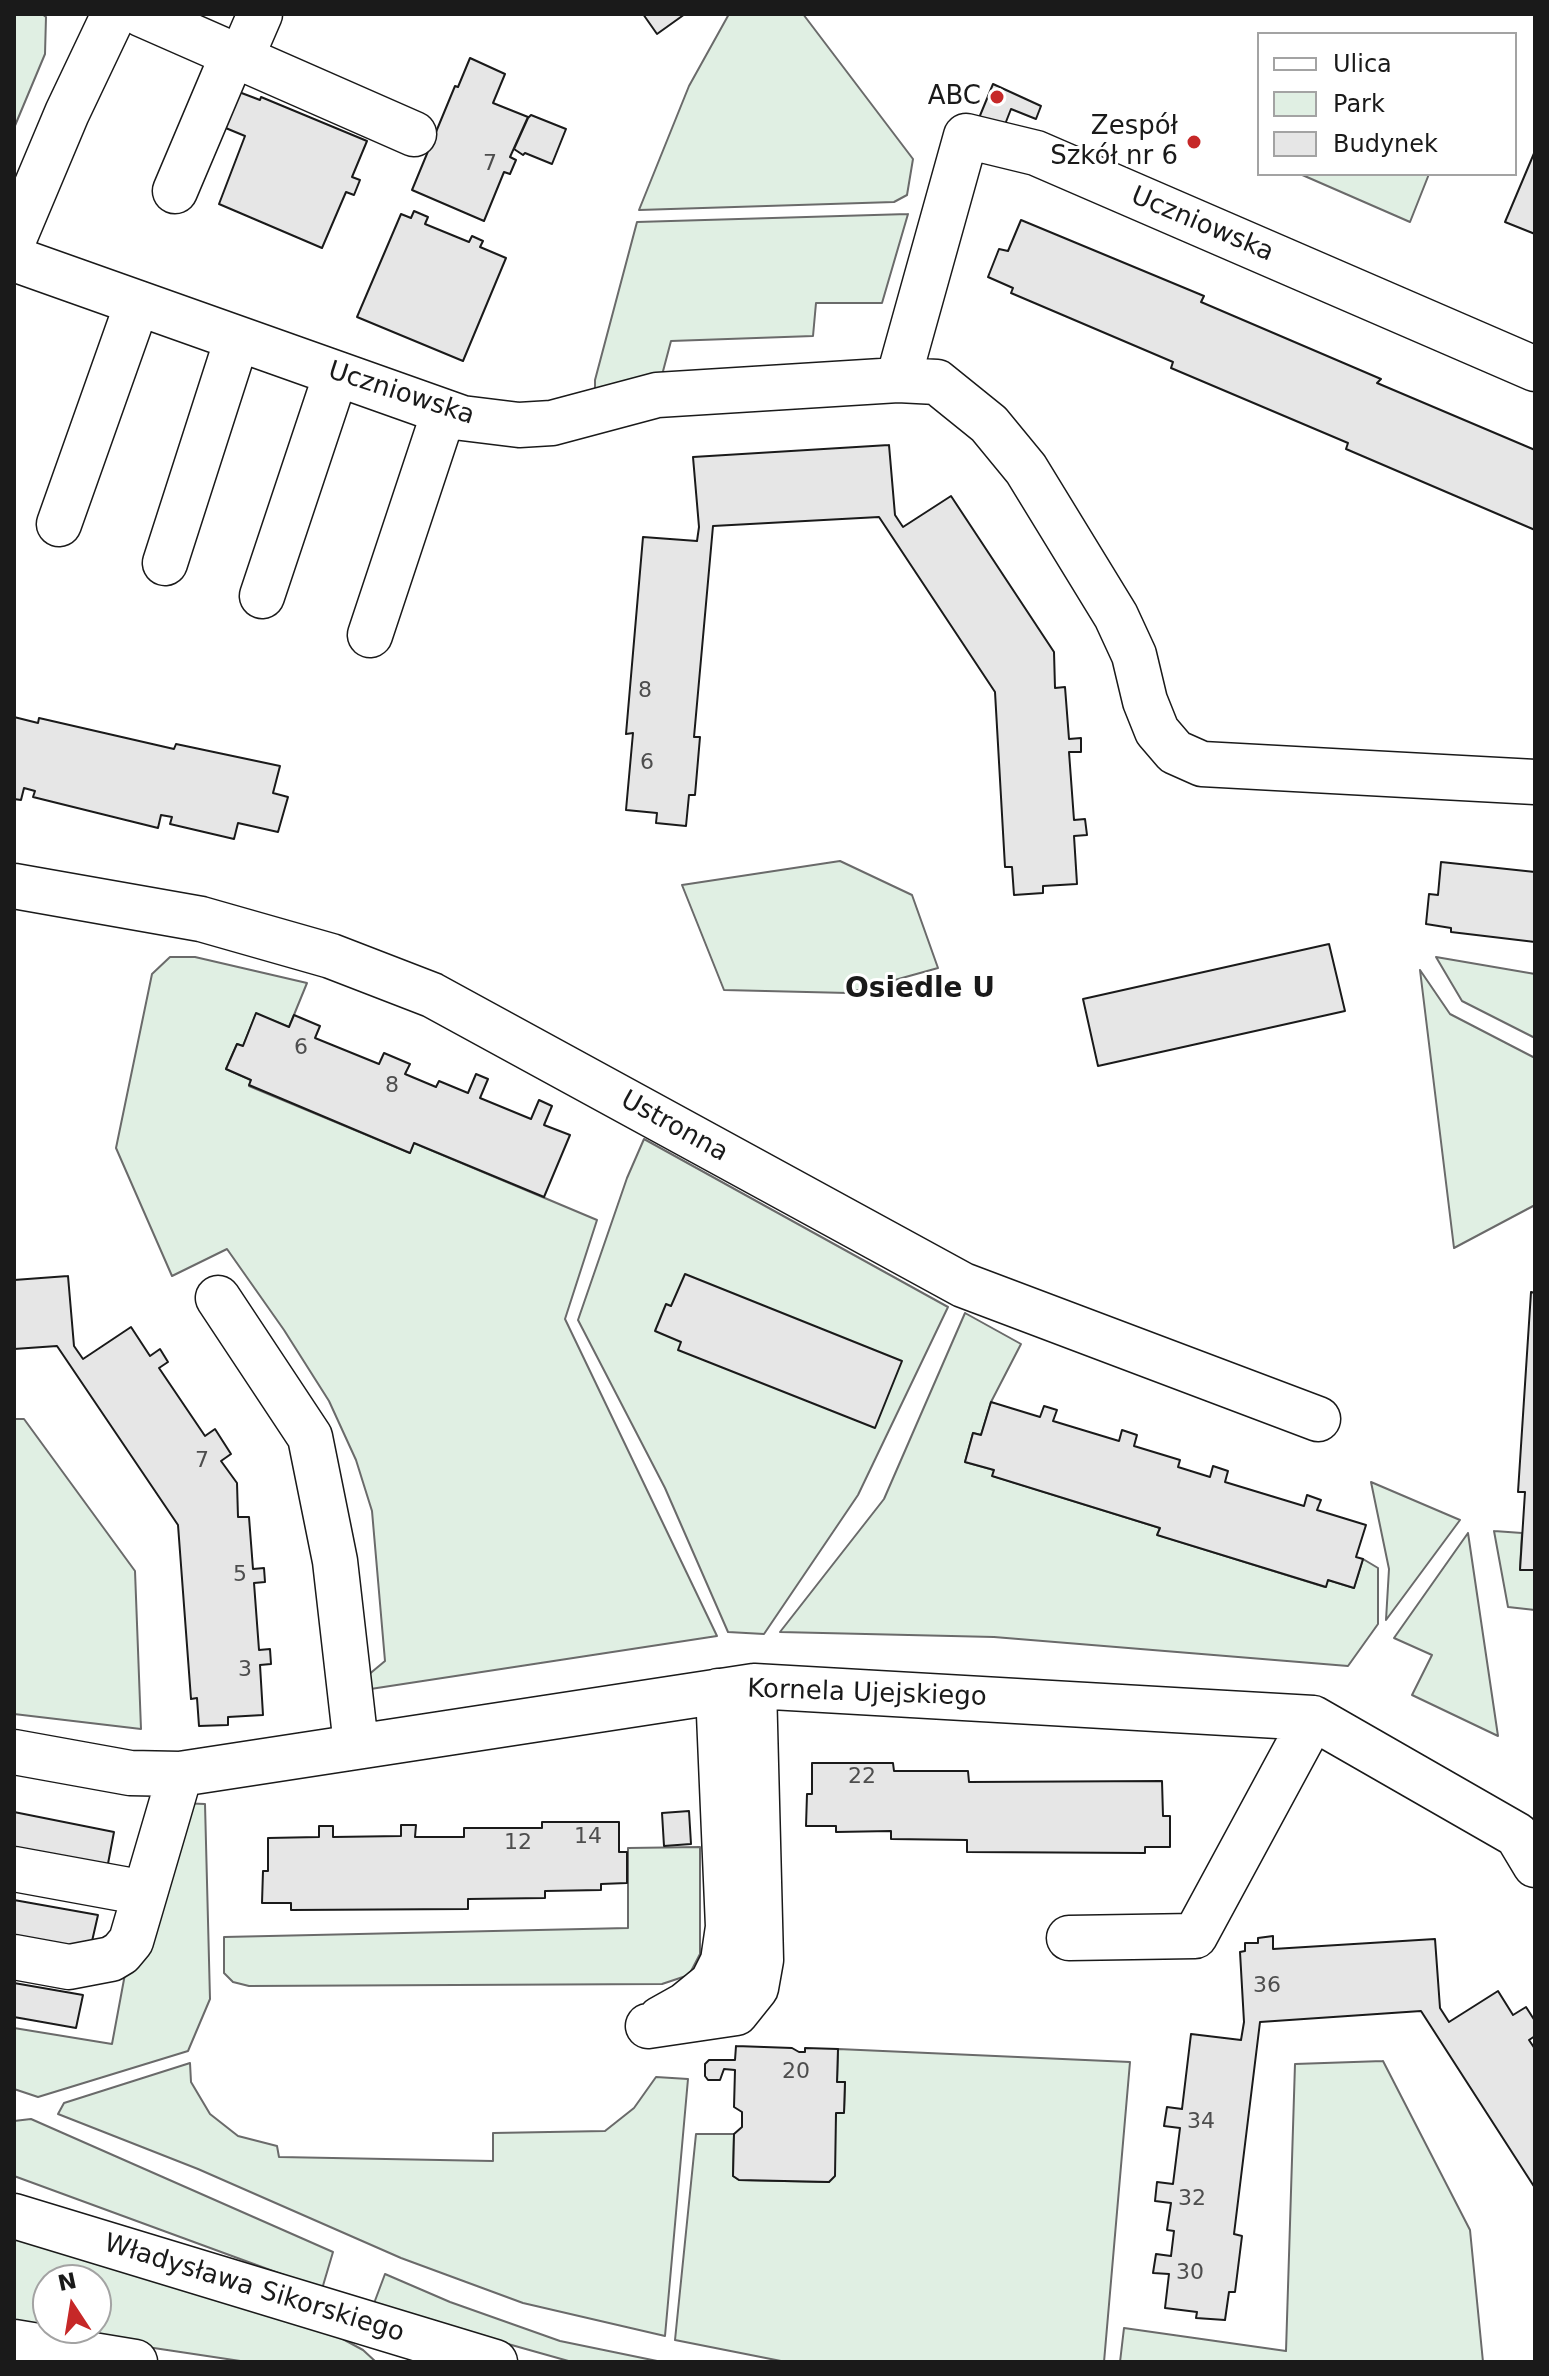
<!DOCTYPE html>
<html>
<head>
<meta charset="utf-8">
<style>
	body { margin:0 }
	#map { position:relative; width:1549px; height:2376px; overflow:hidden; background:#fff; font-family:"DejaVu Sans",sans-serif }
	canvas { display:block }
	.frame { position:absolute; inset:0; border:16px solid #1a1a1a; pointer-events:none }
	.legend { position:absolute; left:1257px; top:32px; width:260px; height:144px; box-sizing:border-box; background:#fff; border:2px solid #a3a3a3; margin:0; padding:10px 14px; list-style:none; font-size:24px; color:#1a1a1a }
	.legend li { display:flex; align-items:center; gap:16px; height:40px }
	.legend b { width:40px; border:2px solid #a3a3a3 }
	.north { position:absolute; left:32px; top:2264px; width:80px; height:80px; box-sizing:border-box; background:#fff; border:2px solid #a3a3a3; border-radius:50%; rotate:348deg; font-size:22px; font-weight:700; line-height:32px; text-align:center; color:#1a1a1a }
	.north::after { content:''; display:block; margin:auto; width:28px; height:36px; background:#c62828; clip-path:polygon(50% 0,100% 100%,50% 72%,0 100%) }
</style>
</head>
<body>
<div id="map">
<canvas width="1549" height="2376"></canvas>
<div class="frame"></div>
<ul class="legend">
<li><b style="height:10px;background:#fff"></b>Ulica</li>
<li><b style="height:22px;background:#e0efe3"></b>Park</li>
<li><b style="height:22px;background:#e6e6e6"></b>Budynek</li>
</ul>
<div class="north">N</div>
</div>
<script>
const context = document.querySelector('canvas').getContext('2d');
context.lineJoin = 'round';
function paint(path, color) { context.fillStyle = color; context.fill(path, 'evenodd'); }
const shape = rows => new Path2D(rows.map(r => 'M' + r).join(''));
function stroke(path, color, width, dash) { context.strokeStyle = color; context.lineWidth = width; context.lineCap = dash ? 'butt' : 'round'; context.setLineDash(dash || []); context.stroke(path); }
function write(font, color, halo, rows, align = 'center') {
  context.font = font + ' "DejaVu Sans",sans-serif'; context.lineWidth = 6; context.setLineDash([]); context.textBaseline = 'middle'; context.strokeStyle = halo; context.fillStyle = color; for (const [text, x, y, turn = 0] of rows) {
    context.save(); context.translate(x, y); context.rotate((+turn || 0) * Math.PI / 180); context.textAlign = isNaN(turn) ? turn : align; if (halo) context.strokeText(text, 0, 0); context.fillText(text, 0, 0); context.restore();
  }
}
const green = shape([
	[14,14,42,14,46,17,45,54,14,128,14,14],
	[729,14,803,14,913,159,907,195,894,202,639,210,689,86,729,14],
	[1300,174,1429,174,1410,222,1300,174],
	[908,214,882,303,816,303,813,336,671,341,662,375,595,390,595,380,637,222,908,214],
	[840,861,912,895,938,968,848,993,724,990,682,885,840,861],
	[170,957,195,957,307,983,289,1027,256,1014,243,1046,237,1044,226,1069,251,1080,249,1086,410,1153,414,1143,597,1220,565,1319,717,1636,364,1690,361,1681,385,1661,372,1511,356,1460,329,1401,284,1330,227,1249,172,1276,116,1148,152,974,170,957],
	[1436,957,1535,974,1535,1038,1462,1001,1436,957],
	[1420,970,1450,1014,1535,1058,1535,1205,1454,1248,1420,970],
	[644,1139,948,1307,858,1495,764,1634,728,1632,665,1488,578,1320,627,1178,644,1139],
	[965,1313,1021,1344,991,1402,981,1435,973,1433,965,1462,994,1470,993,1476,1160,1528,1158,1535,1325,1587,1328,1580,1354,1588,1363,1559,1378,1568,1378,1624,1348,1666,994,1637,780,1632,884,1499,965,1313],
	[14,1419,24,1419,135,1571,141,1729,14,1714,14,1419],
	[1371,1482,1460,1520,1386,1620,1389,1569,1371,1482],
	[1494,1531,1522,1533,1520,1569,1535,1570,1535,1610,1508,1607,1494,1531],
	[1468,1533,1498,1736,1412,1695,1432,1655,1394,1638,1468,1533],
	[179,1803,205,1804,210,1999,188,2051,38,2097,14,2089,14,2028,112,2044,125,1974,179,1803],
	[700,1847,700,1954,689,1975,662,1984,249,1986,233,1982,224,1973,224,1937,628,1928,628,1848,700,1847],
	[838,2049,1130,2062,1104,2362,786,2362,675,2340,696,2134,734,2134,733,2176,739,2180,829,2182,836,2113,844,2112,845,2082,837,2082,838,2049],
	[1383,2061,1470,2230,1483,2362,1120,2362,1124,2328,1286,2351,1295,2064,1383,2061],
	[190,2063,191,2082,210,2114,238,2136,277,2146,279,2157,493,2161,493,2133,605,2131,634,2108,656,2077,688,2079,665,2336,523,2303,401,2258,198,2169,58,2114,64,2103,190,2063],
	[31,2119,333,2252,322,2289,14,2176,14,2121,31,2119],
	[14,2238,339,2337,363,2350,376,2362,247,2362,14,2327,14,2238],
	[48,2280,96,2280,96,2328,48,2328,48,2280],
	[385,2274,450,2302,560,2341,662,2362,572,2362,373,2306,385,2274]
]);
paint(green, '#e0efe3');
stroke(green, '#6a6a6a', 2);
const building = shape([
	[643,14,685,14,657,34,643,14],
	[470,58,505,74,493,103,528,117,510,157,516,160,510,174,504,172,484,221,412,190,455,86,458,87,470,58],
	[993,84,1041,106,1036,119,1011,109,1004,127,979,118,993,84],
	[231,89,260,100,261,97,367,141,352,177,360,180,354,195,346,192,322,248,219,204,245,136,216,124,231,89],
	[531,115,566,129,552,164,525,153,523,155,514,149,528,118,531,115],
	[1535,151,1535,234,1505,222,1535,151],
	[414,211,428,217,425,224,469,242,472,236,483,241,480,247,506,258,463,361,357,317,401,214,411,218,414,211],
	[1021,220,1204,296,1201,302,1381,379,1377,383,1535,450,1535,530,1346,449,1348,443,1171,368,1173,362,1011,293,1013,288,988,277,999,249,1008,251,1021,220],
	[889,445,895,515,903,527,951,496,1054,652,1055,688,1065,687,1069,739,1081,738,1081,752,1069,752,1074,820,1085,819,1087,835,1074,836,1077,884,1043,886,1043,893,1014,895,1012,867,1005,867,995,692,879,517,713,526,694,737,700,737,695,795,689,795,686,826,656,823,657,813,626,810,633,733,626,734,643,537,697,541,699,527,693,457,889,445],
	[14,717,38,723,39,718,174,749,176,744,280,766,273,793,288,797,278,832,238,823,234,839,170,824,172,817,161,815,158,828,33,797,35,791,24,788,21,800,14,799,14,717],
	[1441,862,1535,872,1535,942,1451,932,1451,928,1426,924,1429,894,1438,895,1441,862],
	[1329,944,1345,1011,1098,1066,1083,999,1329,944],
	[256,1013,289,1027,294,1015,320,1026,315,1038,379,1064,384,1053,410,1064,405,1074,436,1087,439,1081,468,1093,476,1074,488,1079,480,1098,531,1119,539,1100,552,1106,544,1125,570,1135,544,1197,414,1143,410,1153,249,1085,251,1080,226,1069,237,1044,243,1046,256,1013],
	[685,1274,902,1361,875,1428,678,1350,681,1342,655,1331,666,1304,671,1306,685,1274],
	[68,1276,74,1346,83,1359,131,1327,150,1356,160,1349,168,1362,159,1368,205,1436,215,1429,231,1454,221,1461,237,1483,238,1517,249,1517,253,1569,264,1568,265,1582,254,1583,259,1650,270,1649,271,1664,260,1665,263,1715,228,1717,228,1725,199,1726,197,1698,191,1699,178,1525,57,1346,14,1349,14,1280,68,1276],
	[1531,1292,1535,1293,1535,1570,1520,1570,1525,1492,1518,1492,1531,1292],
	[991,1402,1040,1417,1044,1406,1057,1410,1053,1421,1119,1441,1122,1430,1137,1435,1134,1446,1180,1460,1178,1467,1210,1477,1213,1466,1228,1471,1225,1482,1304,1506,1307,1495,1321,1500,1317,1510,1366,1525,1356,1557,1363,1559,1354,1588,1328,1580,1326,1587,1157,1535,1160,1528,992,1476,994,1470,965,1462,973,1433,981,1435,991,1402],
	[812,1763,893,1763,894,1771,968,1771,969,1782,1162,1781,1163,1816,1170,1816,1170,1847,1145,1847,1145,1853,967,1852,967,1840,891,1839,891,1831,836,1832,836,1826,806,1826,807,1794,812,1794,812,1763],
	[689,1811,691,1844,664,1846,662,1813,689,1811],
	[14,1812,114,1832,107,1869,14,1852,14,1812],
	[542,1822,619,1822,619,1852,627,1852,627,1883,601,1884,601,1890,545,1891,545,1898,468,1899,468,1909,291,1910,291,1903,262,1903,263,1871,268,1871,268,1838,319,1837,319,1826,333,1826,333,1837,401,1836,401,1825,416,1825,415,1837,464,1837,464,1828,542,1828,542,1822],
	[14,1900,98,1915,90,1950,14,1936,14,1900],
	[1273,1936,1273,1949,1435,1939,1440,2008,1449,2022,1498,1991,1513,2015,1526,2007,1535,2021,1535,2036,1529,2040,1535,2049,1535,2188,1421,2011,1260,2022,1234,2234,1242,2236,1235,2292,1229,2292,1225,2320,1196,2318,1197,2312,1165,2308,1169,2274,1153,2273,1156,2254,1171,2256,1174,2231,1167,2230,1171,2203,1155,2201,1157,2182,1173,2184,1180,2128,1164,2126,1167,2107,1182,2109,1191,2034,1241,2040,1244,2022,1240,1952,1245,1951,1245,1943,1258,1943,1258,1938,1273,1936],
	[14,1983,83,1995,76,2028,14,2017,14,1983],
	[736,2046,792,2048,799,2052,805,2052,805,2048,838,2049,837,2082,845,2082,844,2113,836,2113,835,2176,829,2182,739,2180,733,2176,734,2134,742,2127,742,2112,734,2107,735,2070,724,2069,720,2080,708,2080,705,2076,705,2064,709,2060,735,2060,736,2046]
]);
paint(building, '#e6e6e6');
stroke(building, '#1a1a1a', 2);
const minor = shape([
	[141,14,414,134],
	[241,58,260,14],
	[175,191,233,54],
	[14,239,67,113,114,14],
	[14,259,462,418,519,425,552,423,657,395,898,380,937,382,989,424,1026,469,1116,616,1134,655,1145,701,1157,731,1175,752,1202,764,1535,782],
	[898,380,966,136,1036,153,1535,369],
	[59,524,137,304],
	[165,563,237,339],
	[262,596,336,374],
	[370,635,444,412],
	[14,886,201,919,331,956,432,995,963,1285,1318,1419],
	[218,1298,310,1437,335,1561,356,1745],
	[14,1752,130,1773,180,1774,754,1686,1313,1718,1517,1835,1535,1865],
	[14,1869,145,1893],
	[1069,1938,1195,1936,1313,1718],
	[14,1957,69,1967,111,1959,121,1953,131,1941,180,1774],
	[660,2019,685,2005,712,1983,723,1961,728,1927,718,1691],
	[648,2026,736,2013,756,1988,761,1960,754,1686],
	[14,2216,495,2362],
	[14,2342,135,2362]
]);
stroke(minor, '#1a1a1a', 47);
stroke(minor, '#fff', 44);
for (const [x, y, r, color] of [
	[997,97,8,"#c62828"],
	[1194,142,8,"#c62828"]
]) { const dot = new Path2D(); dot.arc(x, y, r, 0, 2 * Math.PI); context.fillStyle = color; context.fill(dot); stroke(dot, '#fff', 3); }
write('22px', '#4d4d4d', null, [
	["7",490,164],
	["8",645,691],
	["6",647,763],
	["6",301,1048],
	["8",392,1086],
	["7",202,1461],
	["5",240,1575],
	["3",245,1670],
	["22",862,1777],
	["14",588,1837],
	["12",518,1843],
	["36",1267,1986],
	["20",796,2072],
	["34",1201,2122],
	["32",1192,2199],
	["30",1190,2273]
]);
write('26px', '#1a1a1a', '#fff', [
	["ABC",981,97],
	["Zespół",1178,127],
	["Szkół nr 6",1178,157]
], 'right');
write('26px', '#1a1a1a', '#fff', [
	["Uczniowska",1202,225,23],
	["Uczniowska",401,394,18],
	["Ustronna",674,1127,29],
	["Kornela Ujejskiego",867,1694,2],
	["Władysława Sikorskiego",254,2289,17]
]);
write('bold 28px', '#1a1a1a', '#fff', [
	["Osiedle U",920,990]
]);
</script>
</body>
</html>
